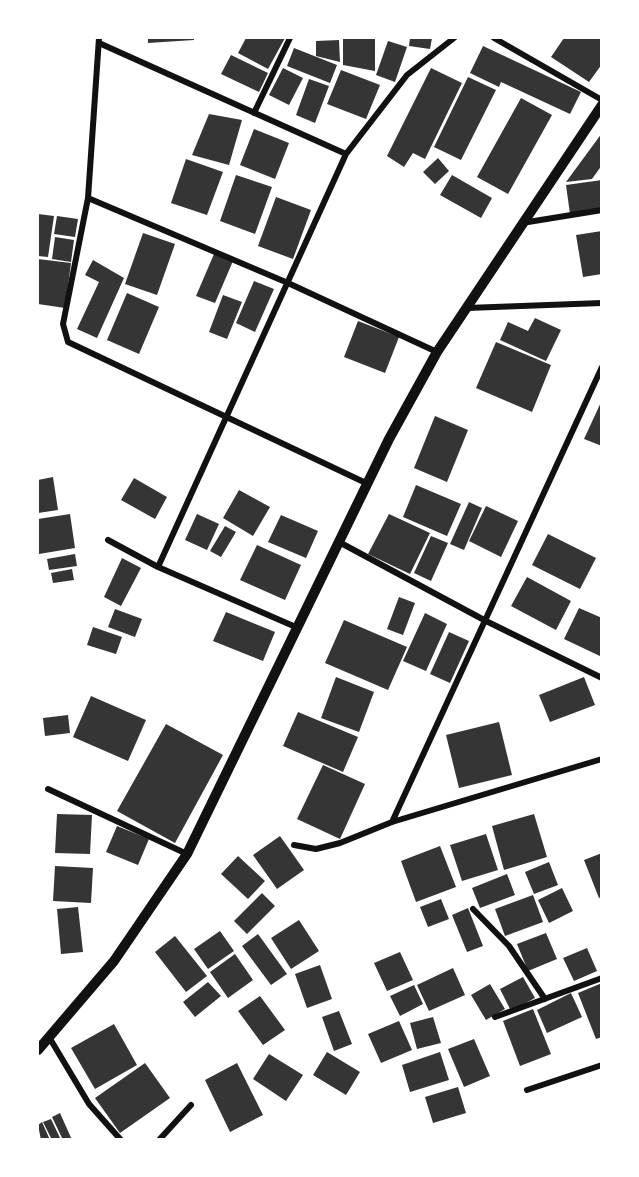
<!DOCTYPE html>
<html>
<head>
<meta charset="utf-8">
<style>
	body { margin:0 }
	#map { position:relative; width:639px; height:1177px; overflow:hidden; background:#fff; font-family:"DejaVu Sans",sans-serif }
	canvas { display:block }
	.frame { position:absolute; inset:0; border:39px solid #fff; pointer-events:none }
</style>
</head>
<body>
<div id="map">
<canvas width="639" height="1177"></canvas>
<div class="frame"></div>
</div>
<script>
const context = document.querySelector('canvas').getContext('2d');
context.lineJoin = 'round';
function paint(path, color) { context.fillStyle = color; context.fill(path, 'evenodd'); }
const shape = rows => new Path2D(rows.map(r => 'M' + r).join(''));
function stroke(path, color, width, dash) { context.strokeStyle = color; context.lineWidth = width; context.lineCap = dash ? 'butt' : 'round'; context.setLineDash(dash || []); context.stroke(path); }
paint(shape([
	[148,38,194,38,194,40,148,43],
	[246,38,285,38,268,69,238,53],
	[410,38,432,38,430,49,409,46],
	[564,38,602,38,602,64,589,82,551,57],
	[343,39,375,39,375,71,343,65],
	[339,40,340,62,316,56,316,41],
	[388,41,407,47,395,82,376,75],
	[483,46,581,92,570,114,501,82,499,87,470,73],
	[294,48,337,65,330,83,287,66],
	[231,55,268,73,259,92,221,74],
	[283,68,303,78,289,105,269,95],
	[431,68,462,83,425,159,413,153,404,167,387,156],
	[341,70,380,85,366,119,327,104],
	[468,77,496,90,461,160,434,147],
	[309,79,329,86,315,123,296,115],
	[521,98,552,115,508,194,477,177],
	[209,114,242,120,229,165,192,155],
	[254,129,289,143,275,179,240,165],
	[602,133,602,165,592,179,566,182],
	[438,158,449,171,435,184,423,172],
	[186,159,223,172,207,215,171,203],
	[236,175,272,187,255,234,220,221],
	[452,175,492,198,481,218,440,195],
	[602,180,602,209,570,214,566,185],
	[276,197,311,210,293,259,258,246],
	[38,214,54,216,48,257,38,256],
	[57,216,78,219,75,237,54,234],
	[602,231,602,274,583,277,576,235],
	[143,233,175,244,157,295,125,284],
	[55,237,74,240,71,262,52,259],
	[214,254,233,261,215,303,196,296],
	[38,259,71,263,65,308,38,304],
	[93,260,124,278,97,338,77,329,99,282,85,275],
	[254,281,274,289,255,332,236,323],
	[127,293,159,307,139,354,107,340],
	[223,295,242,302,227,339,209,332],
	[535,318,561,330,546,361,500,340,508,322,528,331],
	[358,321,399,337,385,373,344,357],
	[496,342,551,365,532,412,476,388],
	[602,400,602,446,584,439],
	[435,416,468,430,447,482,414,468],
	[53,477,58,510,38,513,38,480],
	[134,478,167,497,155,519,121,500],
	[416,485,461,504,447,536,403,517],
	[239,490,270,507,253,536,223,518],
	[469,502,482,508,464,550,450,544],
	[486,506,518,521,501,557,469,541],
	[70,514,75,548,39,554,38,519],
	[197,514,219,524,207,550,185,540],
	[389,514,430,533,410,574,368,554],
	[281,515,318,531,306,558,268,542],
	[225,526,236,532,221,557,210,551],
	[548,534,596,558,580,589,532,565],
	[431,536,448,543,431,581,414,573],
	[257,545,301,565,285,600,240,580],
	[75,554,77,566,49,570,47,559],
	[122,558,141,568,121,606,104,597],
	[72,569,74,580,53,583,51,573],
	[527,577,571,601,556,630,511,606],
	[399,597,415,603,403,635,387,629],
	[579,608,602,618,602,657,564,639],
	[115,609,142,619,135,637,108,627],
	[226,612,275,632,263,661,213,641],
	[425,613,447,624,426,671,403,661],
	[344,620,407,647,388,690,325,663],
	[93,627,122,637,116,654,87,645],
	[449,632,469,641,450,683,430,674],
	[336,677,374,692,359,732,321,718],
	[584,677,595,705,550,722,539,695],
	[91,696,146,720,128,761,73,737],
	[298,712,358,737,343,772,283,746],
	[68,715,70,733,45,736,43,718],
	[499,722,512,775,459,788,446,735],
	[166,724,223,755,175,843,117,811],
	[323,765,365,784,340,839,297,819],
	[57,814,92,815,90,854,55,853],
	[534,814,547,857,504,870,492,826],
	[117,826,149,839,138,865,106,852],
	[486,834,498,870,462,881,450,845],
	[280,836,304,870,277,889,253,855],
	[440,846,456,887,416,902,401,861],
	[602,853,602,897,599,898,584,860],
	[238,856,265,881,248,899,221,874],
	[549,862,558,885,534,894,525,872],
	[55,866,93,868,91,903,53,901],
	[507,874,515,895,480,908,472,888],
	[562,888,573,911,549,923,538,900],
	[262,893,275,906,247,934,234,921],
	[533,895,543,922,505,936,495,909],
	[441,899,449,919,428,927,420,907],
	[78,907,83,952,61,954,57,909],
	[468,908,483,946,467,952,452,915],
	[299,920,319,951,291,969,271,938],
	[220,931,234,951,208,969,194,949],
	[546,933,557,959,528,971,517,944],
	[258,934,287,974,271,985,242,946],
	[175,936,207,976,186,992,155,952],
	[587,948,597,971,574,981,563,958],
	[400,952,413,980,387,991,374,963],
	[235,954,253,980,228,998,210,972],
	[320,965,332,999,307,1008,295,974],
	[453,968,465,995,429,1011,417,985],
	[523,977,535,998,511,1011,500,989],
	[208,982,221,996,195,1017,183,1002],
	[602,983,602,1037,596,1039,578,993],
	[490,984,505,1009,486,1020,471,995],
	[414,985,423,1004,400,1016,390,996],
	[571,993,582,1017,547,1033,537,1010],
	[260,996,285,1030,263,1045,238,1011],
	[533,1009,551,1054,520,1066,503,1021],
	[339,1011,352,1044,334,1051,322,1017],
	[433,1017,441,1043,417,1049,410,1023],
	[399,1021,412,1050,381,1063,368,1034],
	[114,1024,137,1065,95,1089,71,1048],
	[474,1039,490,1076,464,1087,448,1049],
	[327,1052,360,1072,346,1095,313,1075],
	[440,1052,449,1080,410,1092,402,1065],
	[269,1054,303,1075,286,1101,253,1079],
	[145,1063,170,1098,120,1133,95,1098],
	[237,1063,263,1115,230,1132,205,1080],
	[458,1087,466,1113,433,1123,425,1097],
	[60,1113,72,1140,63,1140,52,1117],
	[51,1119,61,1140,52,1140,43,1122],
	[42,1122,50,1140,41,1140,38,1125]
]), '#353535');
stroke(shape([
	[99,38,88,198,63,324,68,342,368,484],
	[494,38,602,100],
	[99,43,346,154],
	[254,113,290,38],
	[88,198,288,283,437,352],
	[522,223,602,210],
	[467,308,602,303],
	[108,540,158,567,298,628],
	[339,542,486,621,602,678],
	[158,567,346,154,407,75,454,38],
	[48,789,187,854],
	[392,822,602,367],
	[294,845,316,849,340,843,392,822,602,759],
	[473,909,509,946,545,999],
	[495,1017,602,978],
	[49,1037,89,1104,121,1140],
	[527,1090,602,1065],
	[159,1140,191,1105]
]), '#111', 6);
stroke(shape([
	[38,1050,114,961,187,854,389,439,437,352,602,105]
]), '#111', 10);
</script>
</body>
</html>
